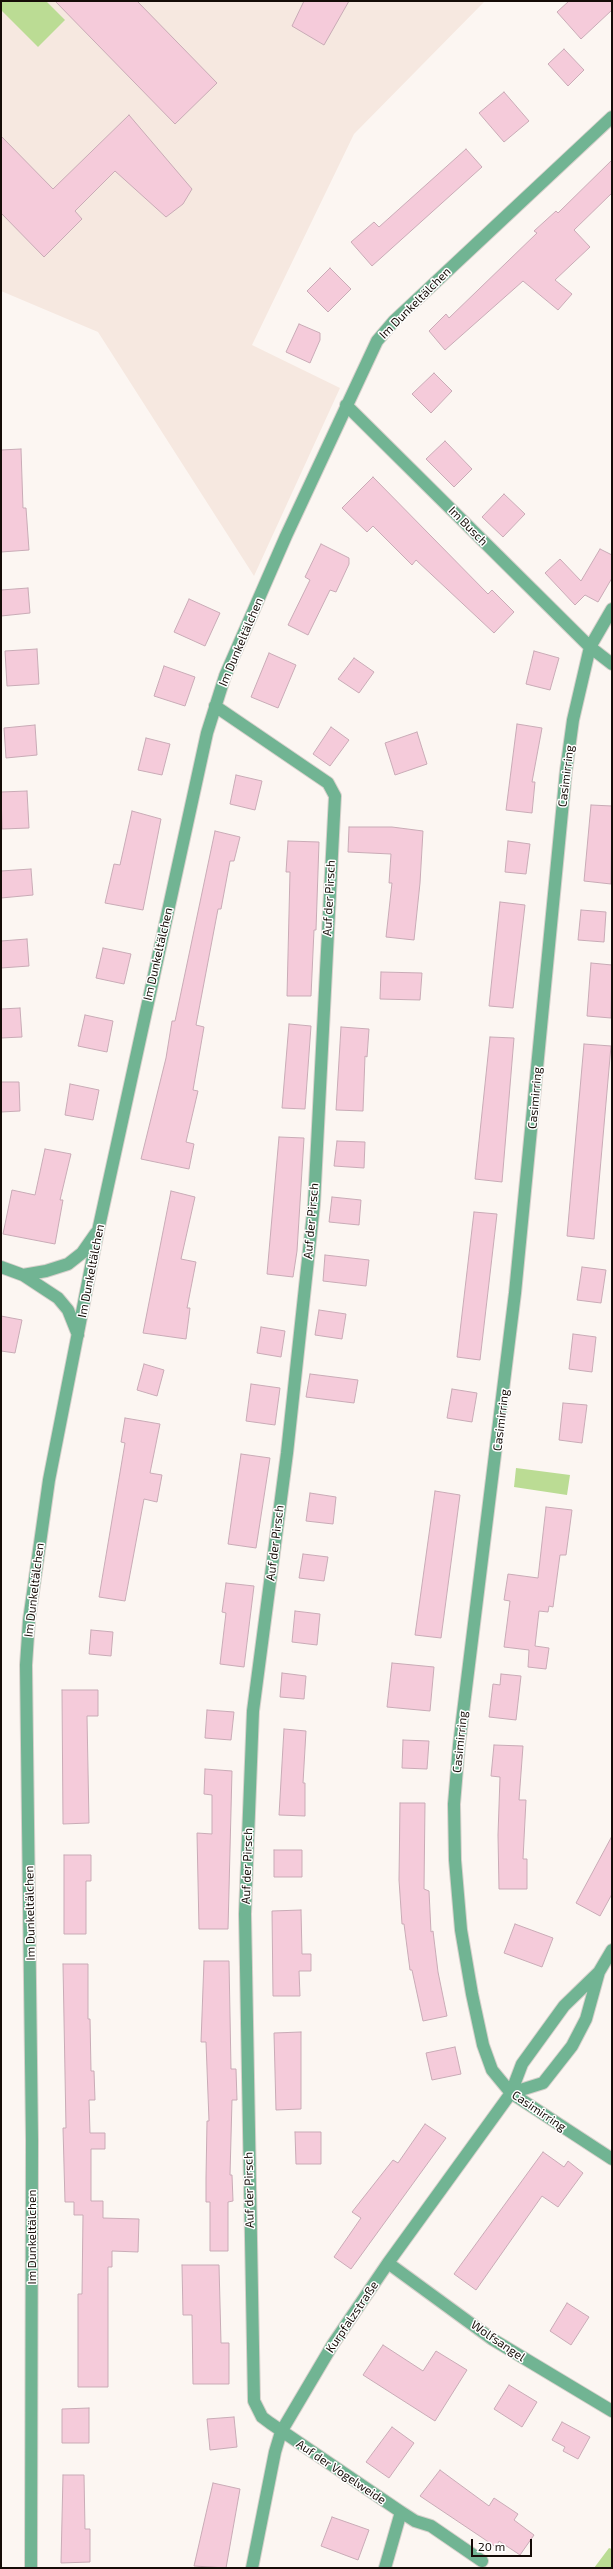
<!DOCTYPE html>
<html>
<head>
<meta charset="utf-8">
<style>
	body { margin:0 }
	#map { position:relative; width:613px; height:2569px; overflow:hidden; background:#fcf6f2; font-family:"Exo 2",sans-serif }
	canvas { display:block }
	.frame { position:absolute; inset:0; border:2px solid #150c07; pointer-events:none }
	.scale { position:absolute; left:471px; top:2539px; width:61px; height:18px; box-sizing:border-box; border:2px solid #150c07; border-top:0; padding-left:5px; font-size:12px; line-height:14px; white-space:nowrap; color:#150c07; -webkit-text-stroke:3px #fff; paint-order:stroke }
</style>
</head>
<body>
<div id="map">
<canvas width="613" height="2569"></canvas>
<div class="frame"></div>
<div class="scale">20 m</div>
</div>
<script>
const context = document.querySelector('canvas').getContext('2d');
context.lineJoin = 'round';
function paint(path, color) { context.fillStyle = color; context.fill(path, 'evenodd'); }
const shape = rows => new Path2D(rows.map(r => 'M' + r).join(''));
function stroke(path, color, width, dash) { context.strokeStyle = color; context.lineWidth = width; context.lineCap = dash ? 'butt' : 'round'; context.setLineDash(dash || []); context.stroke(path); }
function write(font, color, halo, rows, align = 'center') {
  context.font = font + ' "Exo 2",sans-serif'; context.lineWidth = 3; context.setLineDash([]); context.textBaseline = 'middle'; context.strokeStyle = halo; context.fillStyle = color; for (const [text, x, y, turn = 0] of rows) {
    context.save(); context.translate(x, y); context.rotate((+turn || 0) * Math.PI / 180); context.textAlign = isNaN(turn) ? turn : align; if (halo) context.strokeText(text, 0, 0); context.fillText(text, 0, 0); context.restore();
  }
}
paint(shape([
	[1,1,485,1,354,134,252,345,340,388,254,576,98,332,1,291]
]), '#f6e8e0');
paint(shape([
	[1,1,46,1,65,20,38,47,1,10],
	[516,1468,570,1475,567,1495,514,1487],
	[609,2548,612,2549,612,2568,594,2568]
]), '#bbdc94');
const building = shape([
	[55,1,137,1,217,83,175,124,55,1],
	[304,1,349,1,324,45,292,26,304,1],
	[569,1,612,1,612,10,581,39,557,12,569,1],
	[564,49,584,70,568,86,548,64,564,49],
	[504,92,529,121,504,142,479,113,504,92],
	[129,115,192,189,183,204,166,217,115,171,75,211,82,219,44,257,1,213,1,136,53,189,129,115],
	[466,149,482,167,372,266,351,242,374,222,379,227,466,149],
	[612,160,612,193,574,230,590,247,555,280,572,294,558,310,523,281,445,350,429,331,446,314,449,318,537,233,534,231,556,211,558,213,612,160],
	[330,268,351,289,328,312,307,291,330,268],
	[299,324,320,333,320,340,310,363,286,352,299,324],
	[434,373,452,391,431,413,412,394,434,373],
	[445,441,472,469,454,487,426,459,445,441],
	[21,449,23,508,26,508,29,550,1,552,1,450,21,449],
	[373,477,488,594,492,590,514,612,494,633,416,560,412,565,373,526,367,532,342,508,373,477],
	[504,494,525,514,503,537,482,517,504,494],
	[321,544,349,558,349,564,336,592,330,590,308,635,288,625,310,580,305,577,321,544],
	[600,549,612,555,612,578,598,602,585,595,575,605,545,573,560,559,581,581,600,549],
	[28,588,30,613,1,616,1,590,28,588],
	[189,599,220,613,205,646,174,632,189,599],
	[37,649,39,684,7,686,5,651,37,649],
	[534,651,559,658,550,690,526,684,534,651],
	[269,653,296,665,278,708,251,697,269,653],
	[354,658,374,672,359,693,338,679,354,658],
	[164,666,195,677,185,706,154,696,164,666],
	[517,724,542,728,532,782,535,782,532,813,506,810,517,724],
	[35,725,37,755,6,758,4,728,35,725],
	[331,727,349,740,330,766,313,754,331,727],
	[417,732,427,764,395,775,385,743,417,732],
	[146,738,170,744,162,775,138,770,146,738],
	[236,775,262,781,255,810,230,804,236,775],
	[27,791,29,828,2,829,1,792,27,791],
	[591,805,612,806,611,884,584,881,591,805],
	[132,811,161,819,143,910,105,903,114,864,120,865,132,811],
	[349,827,392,827,423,831,420,883,414,940,386,937,392,883,389,883,391,854,348,852,349,827],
	[215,831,240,837,234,861,230,861,221,909,218,909,196,1025,204,1027,193,1090,198,1091,186,1142,194,1144,189,1169,141,1159,166,1058,172,1021,175,1021,215,831],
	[288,841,319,842,316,930,314,930,311,996,287,996,290,872,286,872,288,841],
	[508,841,530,844,526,874,505,872,508,841],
	[31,869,33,895,1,898,1,871,31,869],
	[500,902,525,905,513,1008,489,1006,500,902],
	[581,910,606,912,604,942,578,940,581,910],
	[27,939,29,966,1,968,1,941,27,939],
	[103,948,131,954,124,984,96,978,103,948],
	[591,963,612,965,611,1018,587,1016,591,963],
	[381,972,422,973,420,1000,380,999,381,972],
	[20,1008,22,1037,1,1038,1,1009,20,1008],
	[85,1015,113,1021,107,1052,78,1046,85,1015],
	[289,1024,311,1026,305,1109,282,1108,289,1024],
	[341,1027,369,1029,367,1057,365,1056,363,1111,336,1110,341,1027],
	[490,1037,514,1038,502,1182,475,1179,490,1037],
	[584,1044,611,1046,594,1239,567,1236,584,1044],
	[1,1082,19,1082,20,1111,1,1112,1,1082],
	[70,1084,99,1090,93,1120,65,1115,70,1084],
	[279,1137,304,1138,297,1251,293,1277,267,1274,279,1137],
	[337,1141,365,1142,364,1168,334,1166,337,1141],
	[45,1149,71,1154,60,1200,63,1200,55,1244,3,1234,12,1190,35,1195,45,1149],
	[171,1191,195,1197,181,1259,196,1262,187,1308,190,1308,186,1339,143,1333,171,1191],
	[332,1197,361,1200,359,1225,329,1222,332,1197],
	[474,1212,497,1214,480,1360,457,1357,474,1212],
	[325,1255,369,1260,366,1286,323,1281,325,1255],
	[582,1267,606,1270,601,1303,577,1300,582,1267],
	[319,1310,346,1314,342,1339,315,1335,319,1310],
	[1,1316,22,1320,15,1353,1,1351,1,1316],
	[261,1327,285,1331,281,1357,257,1353,261,1327],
	[573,1334,596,1337,592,1372,569,1369,573,1334],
	[144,1364,164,1370,157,1396,137,1390,144,1364],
	[310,1374,358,1380,354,1403,306,1397,310,1374],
	[251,1384,280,1388,275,1425,246,1421,251,1384],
	[452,1389,477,1393,472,1422,447,1418,452,1389],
	[563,1403,587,1405,582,1443,559,1440,563,1403],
	[125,1418,160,1424,150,1473,162,1475,157,1502,144,1499,125,1601,99,1597,125,1443,121,1442,125,1418],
	[241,1454,270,1458,256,1548,228,1544,241,1454],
	[435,1491,460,1495,441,1638,415,1635,435,1491],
	[310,1493,336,1497,333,1524,306,1521,310,1493],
	[546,1507,572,1510,566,1555,560,1555,553,1607,549,1606,548,1612,539,1611,535,1646,549,1648,546,1669,528,1667,529,1650,504,1647,510,1601,504,1600,508,1574,538,1578,546,1507],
	[303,1554,328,1557,324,1581,299,1578,303,1554],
	[226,1583,254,1586,244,1667,220,1664,226,1613,222,1612,226,1583],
	[295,1611,320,1614,317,1645,292,1642,295,1611],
	[91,1630,113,1632,111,1656,89,1654,91,1630],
	[392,1663,434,1667,430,1711,387,1707,392,1663],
	[282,1673,306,1676,304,1699,280,1697,282,1673],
	[501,1674,521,1676,516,1720,489,1717,493,1684,500,1685,501,1674],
	[62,1690,98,1690,98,1716,87,1716,89,1823,63,1824,62,1690],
	[207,1710,234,1712,231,1740,205,1738,207,1710],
	[284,1729,306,1731,303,1783,305,1783,305,1816,279,1815,284,1729],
	[403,1740,429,1741,427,1769,402,1768,403,1740],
	[494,1745,523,1746,519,1800,526,1800,523,1859,527,1859,527,1889,499,1889,498,1835,500,1777,491,1776,494,1745],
	[205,1769,232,1771,228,1929,199,1929,197,1833,212,1834,212,1795,204,1794,205,1769],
	[400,1803,425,1803,424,1889,429,1891,431,1932,433,1931,438,1972,447,2016,423,2021,412,1970,410,1970,404,1924,402,1924,399,1880,400,1803],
	[612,1836,612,1894,600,1916,576,1903,612,1836],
	[274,1850,302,1850,302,1877,274,1877,274,1850],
	[64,1855,91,1855,91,1881,86,1881,86,1934,64,1934,64,1855],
	[301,1910,302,1954,311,1954,311,1971,299,1971,300,1996,273,1996,272,1911,301,1910],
	[515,1924,553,1938,542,1967,504,1953,515,1924],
	[204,1961,229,1961,231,2069,236,2069,237,2100,232,2100,230,2175,232,2175,233,2201,228,2202,228,2251,210,2251,210,2202,206,2202,206,2178,207,2121,209,2121,206,2042,201,2042,204,1961],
	[63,1964,88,1964,88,2019,90,2019,91,2071,94,2071,95,2100,89,2100,90,2133,105,2133,105,2149,91,2149,91,2201,103,2201,103,2218,139,2219,138,2252,112,2251,112,2267,108,2267,108,2387,78,2387,78,2294,82,2294,83,2215,74,2215,74,2202,65,2202,63,2128,66,2128,63,1964],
	[301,2032,301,2109,276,2110,274,2033,301,2032],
	[455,2047,461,2074,432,2080,426,2053,455,2047],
	[425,2124,446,2138,351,2269,334,2257,361,2218,352,2212,393,2160,398,2163,425,2124],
	[295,2132,321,2132,321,2164,296,2164,295,2132],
	[543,2152,564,2167,568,2161,583,2173,558,2207,542,2196,476,2290,454,2274,543,2152],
	[182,2265,219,2265,221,2343,229,2343,229,2384,193,2384,192,2315,183,2315,182,2265],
	[567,2303,589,2317,571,2345,550,2331,567,2303],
	[383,2345,423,2371,436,2351,467,2370,435,2421,363,2375,383,2345],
	[509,2385,537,2402,522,2427,494,2409,509,2385],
	[89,2408,89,2443,62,2443,62,2409,89,2408],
	[234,2417,237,2447,210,2450,207,2419,234,2417],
	[562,2422,590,2437,578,2459,563,2451,565,2447,552,2440,562,2422],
	[392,2427,414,2443,389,2478,366,2462,392,2427],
	[440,2470,489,2506,494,2498,518,2514,514,2520,534,2535,520,2555,499,2541,496,2547,420,2496,440,2470],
	[63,2475,84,2475,85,2529,90,2529,90,2562,61,2563,63,2475],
	[213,2483,240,2489,226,2568,194,2566,213,2483],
	[332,2517,369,2530,358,2560,321,2546,332,2517]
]);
paint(building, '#f5cbda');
stroke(building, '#c9abb6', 1);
const street = shape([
	[346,405,590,647,612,664],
	[612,609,590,647,573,720,566,771,515,1293,459,1745,454,1804,455,1860,461,1930,472,1994,483,2045,492,2070,511,2093,612,2159],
	[215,706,328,783,335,796,314,1204,287,1453,253,1711,245,1914,254,2401,262,2417,270,2423,401,2512,385,2568],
	[1,1267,23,1275,46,1271,68,1264,82,1253,96,1233],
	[23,1275,58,1298,68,1310,78,1335],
	[511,2093,543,2083,572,2046,586,2019,599,1972,612,1950],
	[388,2263,492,2339,612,2411],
	[401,2512,415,2521,431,2526,482,2561],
	[31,2568,32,2140,26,1665,29,1620,49,1480,98,1231,207,733,225,676,286,536,377,341,394,321,612,117],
	[252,2568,275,2452,281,2432,333,2344,388,2263,511,2093,522,2064,564,2006,599,1972]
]);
stroke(street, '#d7d1cc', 14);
stroke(street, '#71b493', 12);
write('12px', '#150c07', '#fff', [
	["Im Dunkeltälchen",415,303,-45],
	["Im Busch",468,526,45],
	["Im Dunkeltälchen",241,642,-67],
	["Casimirring",566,776,-83],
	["Auf der Pirsch",329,898,-87],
	["Im Dunkeltälchen",158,954,-77],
	["Casimirring",535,1098,-85],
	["Auf der Pirsch",311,1221,-85],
	["Im Dunkeltälchen",91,1271,-79],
	["Casimirring",501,1420,-83],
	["Auf der Pirsch",275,1543,-83],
	["Im Dunkeltälchen",34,1590,-83],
	["Casimirring",460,1742,-84],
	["Auf der Pirsch",247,1866,-88],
	["Im Dunkeltälchen",30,1913,-91],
	["Casimirring",539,2111,34],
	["Auf der Pirsch",249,2190,-91],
	["Im Dunkeltälchen",32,2237,-90],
	["Kurpfalzstraße",352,2317,-56],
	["Wolfsangel",498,2341,34],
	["Auf der Vogelweide",341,2472,34]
]);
</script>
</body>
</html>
